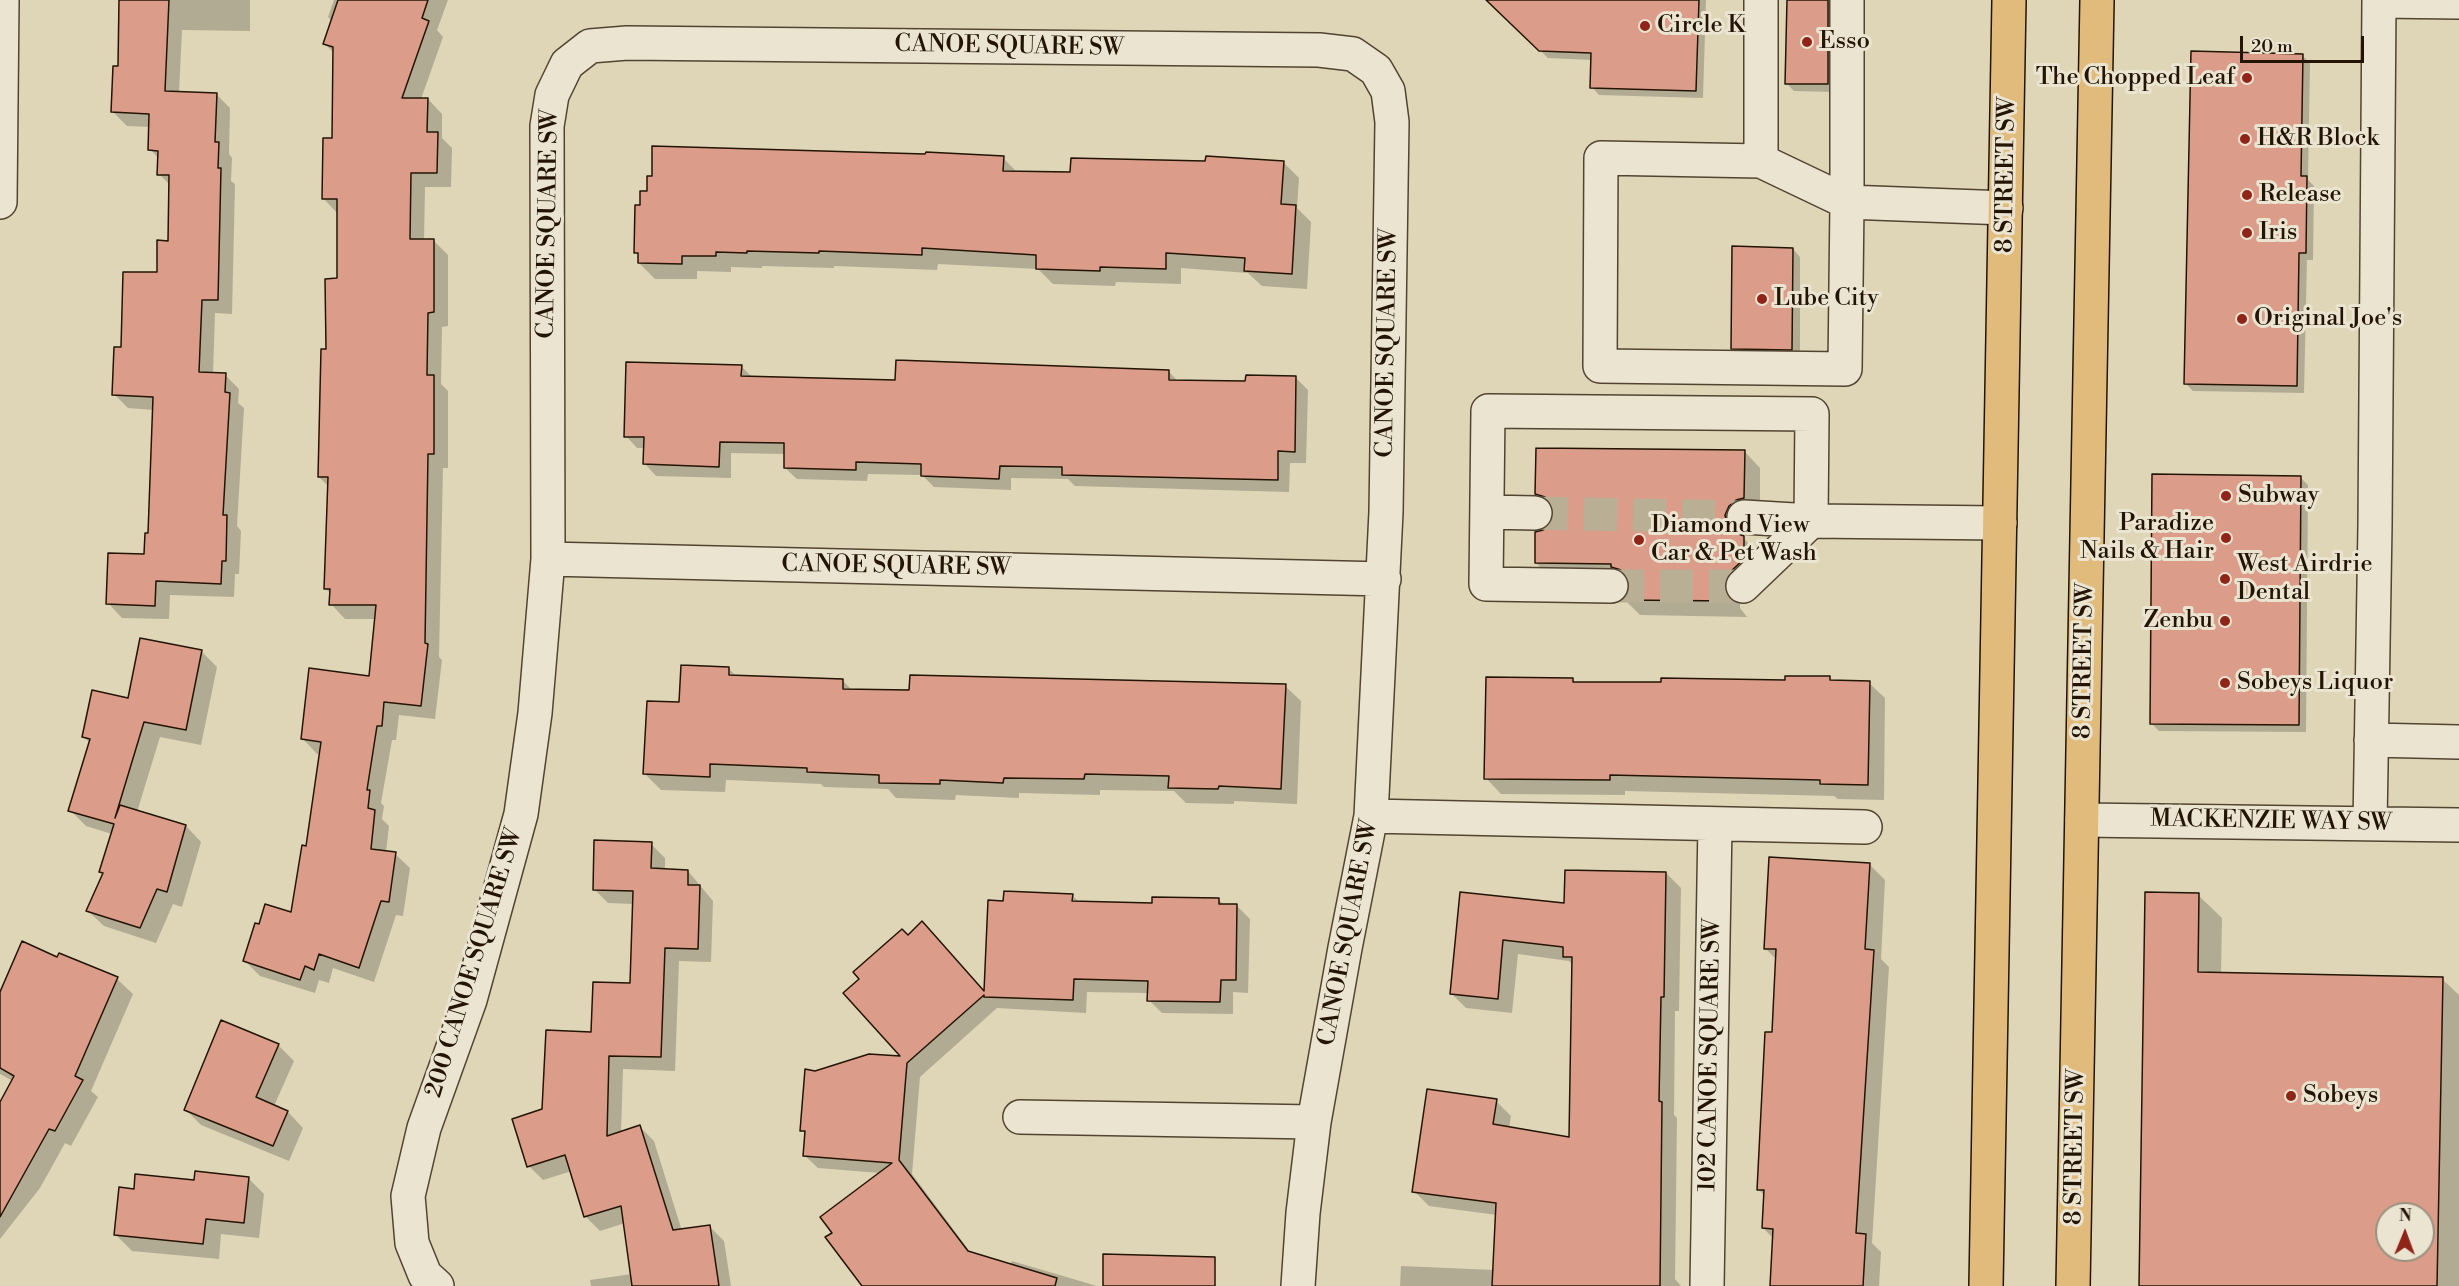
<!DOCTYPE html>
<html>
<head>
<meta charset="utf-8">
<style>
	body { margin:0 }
	#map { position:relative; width:2459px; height:1286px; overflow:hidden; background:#dfd6b8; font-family:"Libre Bodoni",serif }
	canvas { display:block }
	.north { position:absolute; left:2375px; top:1202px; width:60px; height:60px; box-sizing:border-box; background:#eae4d1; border:2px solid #9a917f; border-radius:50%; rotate:1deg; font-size:16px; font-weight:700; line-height:24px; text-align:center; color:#231403 }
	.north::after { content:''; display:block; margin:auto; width:21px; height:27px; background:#8f2418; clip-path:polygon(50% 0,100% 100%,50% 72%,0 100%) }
	.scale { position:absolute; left:2240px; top:36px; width:124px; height:27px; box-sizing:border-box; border:3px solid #231403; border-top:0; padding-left:8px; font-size:18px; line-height:21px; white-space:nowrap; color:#231403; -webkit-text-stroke:4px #eae4d1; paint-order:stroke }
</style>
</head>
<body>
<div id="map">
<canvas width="2459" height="1286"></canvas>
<div class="north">N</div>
<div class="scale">20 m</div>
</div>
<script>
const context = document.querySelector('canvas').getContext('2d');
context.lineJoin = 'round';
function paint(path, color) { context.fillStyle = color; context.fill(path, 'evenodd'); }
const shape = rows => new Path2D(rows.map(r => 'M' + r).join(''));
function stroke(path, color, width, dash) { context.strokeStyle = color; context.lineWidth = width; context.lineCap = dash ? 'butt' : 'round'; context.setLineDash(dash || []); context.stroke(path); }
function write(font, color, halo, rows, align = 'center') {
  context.font = font + ' "Libre Bodoni",serif'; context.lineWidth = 6; context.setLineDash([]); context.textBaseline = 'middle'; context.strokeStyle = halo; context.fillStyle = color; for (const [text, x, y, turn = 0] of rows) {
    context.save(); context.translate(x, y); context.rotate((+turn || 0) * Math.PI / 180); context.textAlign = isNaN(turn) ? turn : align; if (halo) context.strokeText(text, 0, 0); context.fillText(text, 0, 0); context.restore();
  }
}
paint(shape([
	[121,0,250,0,250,31,182,30,179,93,216,94,230,108,229,154,232,158,231,181,235,184,232,314,215,313,213,374,225,375,239,389,238,403,244,408,237,526,241,531,239,574,235,574,234,597,170,595,169,619,122,618,108,603,145,556,149,535,154,410,128,408,114,394,122,349,158,274,170,242,171,186,159,174,159,159,150,149,150,127,127,126,113,112,120,68],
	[334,0,448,0,437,30,443,37,421,99,428,99,442,114,442,138,452,148,451,187,425,187,424,241,433,240,448,255,448,326,442,327,441,384,448,391,448,468,443,468,439,657,442,660,435,719,399,715,396,740,392,740,381,803,384,806,382,819,389,826,386,852,395,854,410,868,403,916,396,915,374,982,333,968,329,983,319,980,315,993,260,976,245,961,260,926,292,914,307,848,321,754,317,754,303,739,370,677,376,619,345,619,331,604,331,594,326,589,329,487,319,477,327,350,339,280,338,214,323,198,334,140,334,53,324,43,332,21,328,17],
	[1501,0,1706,0,1703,98,1599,95,1592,87,1592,60,1548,58,1500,12],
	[1788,0,1837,0,1835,92,1794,91,1786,83],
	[2303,56,2310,63,2308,180,2314,186,2313,260,2307,260,2304,393,2193,391,2186,384],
	[1003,158,1018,173,1072,174,1207,162,1283,162,1299,178,1297,208,1311,222,1307,289,1262,286,1248,273,1181,268,1181,284,1116,282,1115,286,1053,284,1038,269,938,264,937,270,834,266,834,268,762,266,762,268,731,267,731,272,697,271,697,279,655,279,639,263,640,256,635,252],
	[1793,249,1800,257,1800,357,1741,356,1733,348],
	[741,366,753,378,897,381,1168,371,1178,381,1247,382,1296,378,1308,390,1306,463,1290,463,1289,492,1075,486,1068,479,1011,478,1011,490,934,487,922,475,868,474,867,481,797,479,785,468,785,454,731,453,731,478,656,476,645,464,645,448,637,448,626,436],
	[1745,452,1760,468,1760,514,1744,522,1741,533,1741,536,1759,553,1740,598,1740,608,1747,617,1640,615,1625,600,1631,587,1630,583,1625,579,1552,579,1536,563,1544,531,1552,524,1555,510,1537,494],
	[2300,477,2308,485,2306,732,2159,731,2151,723],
	[201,651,217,667,201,745,160,737,137,812,186,826,201,842,182,907,173,904,156,943,104,926,88,911,104,875,100,871,112,834,86,826,70,810,90,743,84,737,130,699],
	[728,668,737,677,843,681,852,690,1285,686,1301,701,1297,804,1234,801,1234,804,1186,803,1174,791,1100,790,1100,795,1019,793,1019,798,956,795,955,800,896,798,888,789,824,787,821,784,726,780,725,792,661,790,645,774,681,704],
	[1829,678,1833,682,1869,683,1885,698,1884,800,1838,799,1834,796,1625,791,1625,795,1501,794,1486,778,1573,680,1577,684,1787,681],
	[651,844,665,858,665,870,688,871,713,901,711,962,679,961,675,1071,623,1069,621,1133,640,1127,654,1141,682,1231,710,1227,724,1241,731,1286,591,1286,590,1280,632,1274,625,1223,600,1231,586,1217,572,1171,543,1180,529,1166,544,1110,593,1034,631,985,634,904,608,903,594,889],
	[1869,864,1885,880,1881,959,1889,967,1872,1243,1881,1252,1879,1286,1771,1286,1774,1239,1763,1228,1765,1196,1758,1189,1774,1034,1777,960,1765,948],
	[1666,873,1681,888,1679,1011,1675,1011,1674,1115,1677,1118,1675,1279,1681,1286,1400,1286,1401,1266,1494,1270,1497,1215,1429,1206,1414,1191,1496,1101,1511,1116,1509,1128,1571,1138,1574,965,1569,961,1518,954,1512,1013,1466,1008,1451,993,1461,894,1566,905],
	[1072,895,1080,903,1153,904,1219,900,1224,905,1237,906,1250,919,1248,993,1233,992,1233,1014,1162,1013,1149,1000,1149,993,1087,992,1086,1013,997,1008,920,1077,912,1174,971,1253,1010,1265,1012,1261,1097,1286,864,1286,834,1233,880,1173,818,1168,804,1155,806,1134,802,1130,815,1072,904,1058,986,993,1005,902],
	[2198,895,2222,918,2221,974,2442,979,2459,995,2459,1286,2140,1286],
	[2387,1214,2423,1214,2423,1250,2387,1250],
	[59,955,117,979,133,994,91,1091,98,1097,71,1146,65,1143,40,1188,0,1239,0,1105,13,1081,0,1074,0,1010,58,959],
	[278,1045,294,1061,274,1106,288,1112,303,1128,289,1161,201,1125,185,1109],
	[248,1178,264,1194,259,1238,221,1234,219,1259,132,1251,116,1235,135,1190,195,1182]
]), '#0003');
const building = shape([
	[119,0,169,0,165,91,217,93,215,142,219,142,218,168,221,168,218,300,202,300,199,372,226,373,225,392,230,393,223,515,227,515,226,561,222,561,221,584,156,581,155,606,106,604,108,553,144,554,145,533,148,533,153,397,112,395,114,347,121,347,123,272,157,272,157,240,168,241,169,175,157,175,158,151,148,150,149,114,111,112,113,66,118,66,119,0],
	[338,0,428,0,422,18,429,21,402,98,428,98,427,132,438,132,437,173,411,173,410,239,434,239,434,312,428,313,427,375,434,375,434,454,428,454,425,643,428,644,421,706,384,702,382,726,377,726,367,790,370,790,368,808,375,810,371,849,396,852,389,902,381,901,359,968,319,954,314,970,305,966,300,980,243,961,255,923,259,924,265,904,291,912,302,845,306,846,321,742,301,739,309,668,369,676,376,605,329,605,330,589,324,589,328,477,318,477,321,349,326,349,325,279,337,278,337,199,322,199,323,138,332,138,333,47,323,44,338,0],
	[1486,0,1699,0,1696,91,1590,88,1591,53,1539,51,1486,0],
	[1787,0,1828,0,1828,84,1785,84,1787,0],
	[2191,51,2303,54,2301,176,2307,176,2306,253,2299,253,2297,386,2184,384,2191,51],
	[652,146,925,154,926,152,1004,156,1003,171,1070,172,1071,158,1205,161,1206,156,1284,161,1281,204,1296,205,1292,274,1244,271,1245,258,1166,253,1166,269,1100,267,1100,271,1036,269,1036,255,922,248,922,255,819,251,819,253,747,251,747,253,716,252,716,256,682,256,682,264,638,263,638,253,634,253,635,205,640,205,640,191,647,191,647,176,652,176,652,146],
	[1732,246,1793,248,1792,350,1731,349,1732,246],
	[896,360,1169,370,1169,380,1245,381,1246,375,1296,376,1295,452,1278,451,1278,480,1062,475,1062,467,1000,466,999,479,921,476,921,464,856,462,856,470,784,468,784,443,720,442,719,467,643,464,644,437,624,437,626,362,742,365,741,376,895,380,896,360],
	[1536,448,1745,450,1744,498,1736,500,1729,506,1725,515,1727,525,1733,532,1744,536,1744,559,1730,572,1725,581,1725,591,1733,601,1623,600,1627,595,1630,587,1628,577,1621,570,1611,567,1611,564,1535,563,1535,532,1543,530,1551,523,1554,513,1552,505,1545,497,1535,494,1536,448],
	[2152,474,2301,476,2299,725,2150,724,2152,474],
	[140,638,202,650,186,730,144,722,115,818,120,805,186,825,167,892,157,889,140,928,86,911,103,873,99,872,114,824,68,811,90,739,82,737,92,690,128,698,140,638],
	[681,665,729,667,729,675,843,679,843,689,909,690,910,675,1286,684,1281,789,1219,786,1218,789,1168,788,1169,776,1085,774,1084,779,1004,778,1003,783,940,780,940,784,879,783,879,775,807,772,807,768,710,764,710,777,643,774,647,701,679,702,681,665],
	[1785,676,1830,676,1830,680,1870,681,1868,785,1820,784,1820,780,1610,775,1610,780,1484,779,1486,677,1573,678,1573,682,1661,682,1661,678,1785,680,1785,676],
	[594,840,652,842,651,868,688,870,688,885,700,885,698,949,665,948,661,1057,609,1056,607,1136,640,1125,673,1230,710,1225,719,1286,632,1286,621,1206,584,1217,565,1155,527,1167,512,1119,542,1109,546,1030,591,1032,593,982,630,983,633,891,593,890,594,840],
	[1769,857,1870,863,1865,949,1874,950,1856,1233,1866,1234,1863,1286,1770,1286,1773,1229,1762,1228,1764,1190,1757,1190,1765,1032,1772,1032,1776,949,1764,949,1769,857],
	[1565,870,1666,872,1664,997,1661,997,1659,1101,1662,1102,1660,1286,1492,1286,1496,1203,1412,1192,1427,1089,1497,1099,1493,1124,1569,1137,1572,957,1563,957,1563,947,1503,940,1498,999,1450,994,1460,892,1564,903,1565,870],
	[1004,891,1073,894,1072,901,1152,903,1152,897,1219,898,1219,904,1237,904,1236,980,1221,980,1220,1002,1147,1001,1148,981,1074,979,1073,1000,984,997,984,995,907,1063,899,1160,968,1251,1057,1278,1055,1286,862,1286,825,1237,832,1233,820,1217,892,1163,803,1156,805,1131,800,1131,805,1069,815,1071,869,1054,900,1056,843,993,859,979,853,972,902,929,908,935,922,921,984,991,988,900,1003,901,1004,891],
	[2145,892,2199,893,2198,972,2443,977,2437,1286,2139,1286,2145,892],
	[2387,1214,2423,1214,2423,1250,2387,1250,2387,1214],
	[22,941,57,957,59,953,118,977,75,1076,83,1080,55,1131,49,1129,0,1217,0,1102,14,1076,0,1068,0,992,22,941],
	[221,1020,279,1044,256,1097,288,1111,273,1146,184,1110,221,1020],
	[195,1171,249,1177,244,1223,206,1219,203,1244,114,1235,119,1187,134,1189,135,1174,194,1180,195,1171],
	[1103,1254,1215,1257,1215,1286,1103,1286,1103,1254]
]);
paint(building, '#db9d8a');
stroke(building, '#231403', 1.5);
stroke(shape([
	[1535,513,1744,517],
	[1611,586,1743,586]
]), '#b9af94', 33, [33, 16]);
const minor = shape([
	[1847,0,1847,202,2006,208],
	[1601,158,1761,161,1847,202,1845,369,1600,366,1601,158],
	[1761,161,1761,0],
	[0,202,2,0],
	[1487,512,1535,513],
	[1744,517,1811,521,2000,523],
	[548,559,1384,579],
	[1611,586,1486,584,1488,411,1812,414,1811,521,1743,586],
	[2371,740,2459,742],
	[1371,816,1865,827],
	[2082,820,2459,825],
	[2370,824,2375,525,2379,1,2459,2],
	[1020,1117,1314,1122],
	[437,1286,425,1275,412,1243,408,1196,424,1128,470,1000,521,814,535,713,548,559,547,126,552,95,567,64,590,46,627,43,1319,50,1353,54,1376,70,1388,91,1392,122,1386,512,1371,816,1345,948,1314,1122,1303,1213,1298,1286],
	[1707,1286,1715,824]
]);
const major = shape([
	[1986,1286,2009,0],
	[2073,1286,2097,0]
]);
stroke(minor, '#524430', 36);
stroke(major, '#231403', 36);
stroke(minor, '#eae4d1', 33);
stroke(major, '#e0bb7c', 33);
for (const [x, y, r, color] of [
	[1645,26,6,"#8f2418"],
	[1807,42,6,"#8f2418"],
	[2247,78,6,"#8f2418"],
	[2245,139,6,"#8f2418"],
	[2247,195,6,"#8f2418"],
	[2247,233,6,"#8f2418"],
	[1762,299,6,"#8f2418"],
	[2242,319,6,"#8f2418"],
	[2226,496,6,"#8f2418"],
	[2226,538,6,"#8f2418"],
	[1639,540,6,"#8f2418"],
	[2225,579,6,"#8f2418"],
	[2225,621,6,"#8f2418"],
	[2225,683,6,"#8f2418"],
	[2291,1096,6,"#8f2418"]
]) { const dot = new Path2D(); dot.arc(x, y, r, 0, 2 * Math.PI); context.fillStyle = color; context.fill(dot); stroke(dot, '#eae4d1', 2); }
write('24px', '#231403', '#eae4d1', [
	["Circle K",1657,26],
	["Esso",1819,42],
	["The Chopped Leaf",2235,78,"right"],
	["H&R Block",2257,139],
	["Release",2259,195],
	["Iris",2259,233],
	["Lube City",1774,299],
	["Original Joe's",2254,319],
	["Subway",2238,496],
	["Paradize",2214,524,"right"],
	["Nails & Hair",2214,552,"right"],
	["Diamond View",1651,526],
	["Car & Pet Wash",1651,554],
	["West Airdrie",2237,565],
	["Dental",2237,593],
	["Zenbu",2213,621,"right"],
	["Sobeys Liquor",2237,683],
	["Sobeys",2303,1096]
], 'left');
write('24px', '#231403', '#eae4d1', [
	["CANOE SQUARE SW",1009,47,1],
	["8 STREET SW",2007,175,-89],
	["CANOE SQUARE SW",549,224,-89],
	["CANOE SQUARE SW",1388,343,-89],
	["CANOE SQUARE SW",896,567,1],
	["8 STREET SW",2085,661,-89],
	["MACKENZIE WAY SW",2271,822,1],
	["CANOE SQUARE SW",1349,933,-79],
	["200 CANOE SQUARE SW",475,963,-73],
	["102 CANOE SQUARE SW",1711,1055,-89],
	["8 STREET SW",2076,1147,-89]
]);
</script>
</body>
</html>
